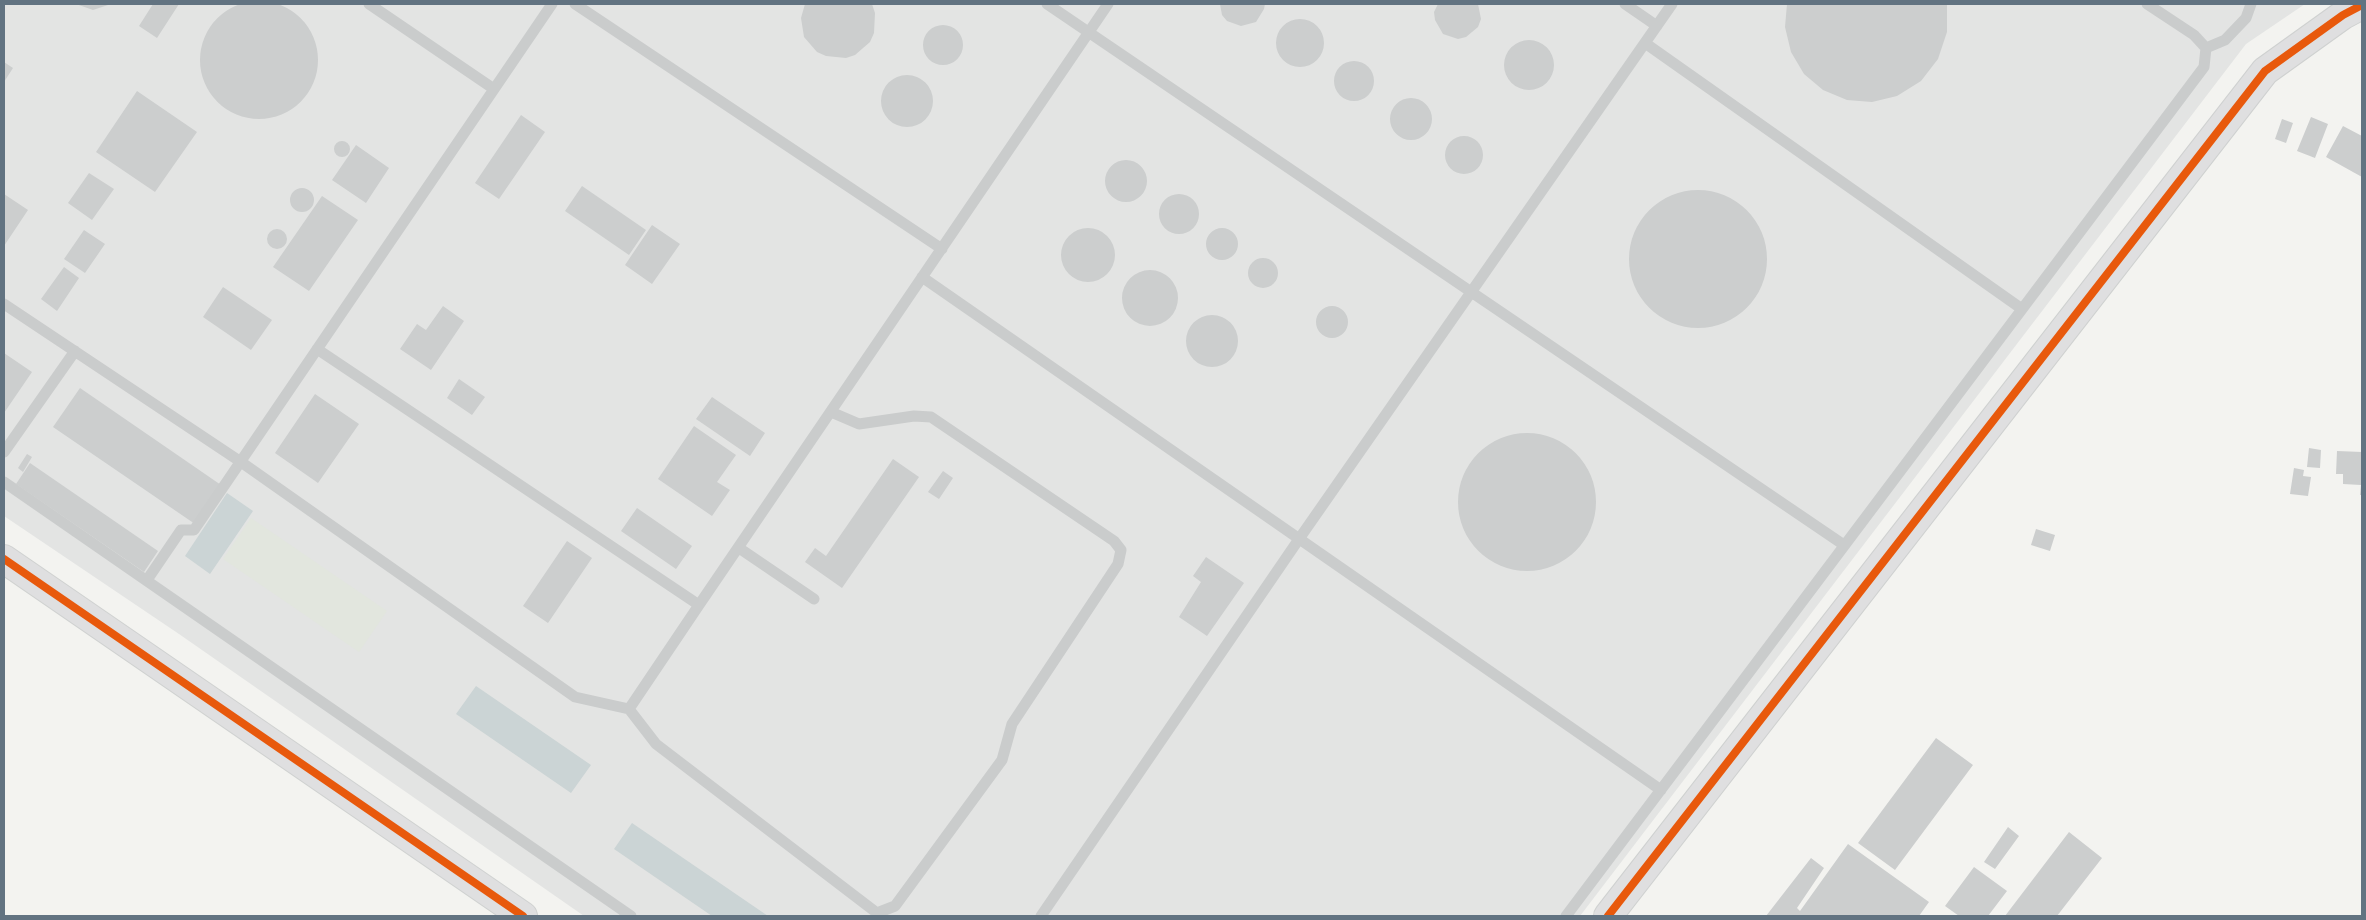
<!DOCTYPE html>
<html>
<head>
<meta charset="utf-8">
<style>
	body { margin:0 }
	#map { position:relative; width:2366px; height:920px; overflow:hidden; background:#f3f3f0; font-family:Signika,sans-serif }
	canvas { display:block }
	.frame { position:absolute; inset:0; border:5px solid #627381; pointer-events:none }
</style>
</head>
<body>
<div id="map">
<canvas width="2366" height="920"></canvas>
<div class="frame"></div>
</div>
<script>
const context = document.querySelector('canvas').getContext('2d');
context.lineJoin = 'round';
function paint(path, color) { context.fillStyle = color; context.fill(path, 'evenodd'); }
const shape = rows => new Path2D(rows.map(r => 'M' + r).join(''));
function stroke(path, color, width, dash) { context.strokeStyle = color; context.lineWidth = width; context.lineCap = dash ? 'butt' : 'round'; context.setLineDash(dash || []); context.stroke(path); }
paint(shape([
	[4,4,2305,4,2246,44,1580,916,584,916,179,634,4,516]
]), '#e3e4e3');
paint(shape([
	[251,518,387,611,359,652,223,559]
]), '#e2e6de');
paint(shape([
	[227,493,253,511,210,574,185,556],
	[476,686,591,765,571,793,456,714],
	[632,823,768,916,712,916,614,849]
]), '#cbd4d5');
paint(shape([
	'200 60a59 59 0 1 1 118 0a59 59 0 1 1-118 0Z',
	[76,4,111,4,93,10],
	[153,4,179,4,157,38,139,26],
	[805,4,872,4,875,13,874,33,870,42,855,55,846,58,826,56,817,52,804,37,801,18],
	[1220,4,1265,4,1264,9,1256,22,1241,26,1227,21,1222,15],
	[1438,4,1478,4,1481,19,1478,27,1466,37,1458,39,1443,34,1435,20,1434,12],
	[1787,4,1947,4,1947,32,1938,59,1921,81,1897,96,1872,102,1847,100,1823,90,1804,74,1791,52,1785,27],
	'1276 43a24 24 0 1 1 48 0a24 24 0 1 1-48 0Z',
	'923 45a20 20 0 1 1 40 0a20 20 0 1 1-40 0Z',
	'1504 65a25 25 0 1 1 50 0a25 25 0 1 1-50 0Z',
	'1334 81a20 20 0 1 1 40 0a20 20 0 1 1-40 0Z',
	[4,62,13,68,4,82],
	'881 101a26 26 0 1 1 52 0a26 26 0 1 1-52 0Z',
	[137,91,197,132,155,192,96,152],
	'1390 119a21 21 0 1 1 42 0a21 21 0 1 1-42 0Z',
	[521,115,545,132,499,199,475,183],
	[2311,117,2328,124,2315,158,2297,151],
	[2282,119,2293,123,2286,143,2275,139],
	[2343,126,2362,136,2362,177,2326,157],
	'1445 155a19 19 0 1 1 38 0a19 19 0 1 1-38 0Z',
	'334 149a8 8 0 1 1 16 0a8 8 0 1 1-16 0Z',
	[356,145,389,168,366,203,332,180],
	'1105 181a21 21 0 1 1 42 0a21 21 0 1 1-42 0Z',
	[89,173,114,189,92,220,68,203],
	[582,186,646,230,629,255,565,211],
	'290 200a12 12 0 1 1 24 0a12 12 0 1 1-24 0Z',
	'1629 259a69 69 0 1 1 138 0a69 69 0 1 1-138 0Z',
	'1159 214a20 20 0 1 1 40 0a20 20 0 1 1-40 0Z',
	[4,194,28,210,4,246],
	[322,196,358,220,309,291,273,267],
	[652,225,680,244,652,284,625,265],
	'1061 255a27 27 0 1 1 54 0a27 27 0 1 1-54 0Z',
	'1206 244a16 16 0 1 1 32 0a16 16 0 1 1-32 0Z',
	'267 239a10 10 0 1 1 20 0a10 10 0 1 1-20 0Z',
	[84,230,105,244,85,273,64,259],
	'1248 273a15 15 0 1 1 30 0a15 15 0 1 1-30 0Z',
	[64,267,79,278,57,311,41,299],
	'1122 298a28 28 0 1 1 56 0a28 28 0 1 1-56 0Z',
	[223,287,272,320,251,350,203,317],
	[443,306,464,321,431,370,400,349,417,324,426,330],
	'1316 322a16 16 0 1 1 32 0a16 16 0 1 1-32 0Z',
	'1186 341a26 26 0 1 1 52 0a26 26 0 1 1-52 0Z',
	[4,353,32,372,4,413],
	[459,379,485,397,472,415,447,398],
	[80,388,221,485,195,524,53,427],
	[315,394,359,424,318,483,275,453],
	[712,397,765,433,750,456,696,419],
	[694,426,736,455,717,482,730,490,712,516,658,479],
	'1458 502a69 69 0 1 1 138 0a69 69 0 1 1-138 0Z',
	[2309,448,2321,450,2320,468,2307,467],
	[2337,451,2362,452,2362,495,2360,495,2361,485,2343,484,2343,474,2336,474],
	[27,454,32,457,23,472,18,468],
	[893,459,919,477,842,588,805,562,815,548,826,556],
	[30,463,158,551,144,572,16,484],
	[2294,468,2304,470,2303,476,2311,477,2308,496,2290,494],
	[943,471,953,478,939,499,928,492],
	[637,508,692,546,676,569,621,531],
	[2036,529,2055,535,2050,551,2031,545],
	[567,541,592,558,548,623,523,606],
	[1206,557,1244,583,1207,636,1179,617,1201,582,1193,576],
	[1936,738,1973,765,1895,870,1858,843],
	[2008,827,2019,836,1995,869,1984,862],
	[2069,832,2102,858,2057,916,2005,916],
	[1848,844,1929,902,1919,916,1766,916,1811,858,1824,868,1797,908,1800,911],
	[1974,867,2007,891,1988,916,1959,916,1945,906]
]), '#cccece');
const secondary = shape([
	[4,559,523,916],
	[1608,916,2265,71,2343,15,2362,5]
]);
stroke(secondary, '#cfd1d0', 30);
stroke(shape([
	[369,4,494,89],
	[575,4,942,249],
	[1047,4,1844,545],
	[1625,4,1657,26],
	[1645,43,2022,309],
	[2206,48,2225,40,2246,18,2251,4],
	[922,277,1661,790],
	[4,304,241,462,575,697,629,709],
	[317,349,699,605],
	[831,412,859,424,914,416,931,417,1114,541,1121,550,1118,564,1012,724,1002,760,895,906,877,913,656,744,629,709,699,605,1108,4],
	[4,452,75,351],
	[4,482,631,916],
	[739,548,814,599],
	[147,580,181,530,194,530,552,4],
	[1041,916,1299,539,1672,4],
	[1566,916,2204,67,2206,48,2194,35,2147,4]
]), '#cacccc', 11);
stroke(secondary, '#dfdfe0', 28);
stroke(shape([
	[4,559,523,916],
	[1608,916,2265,71,2343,15,2362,5]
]), '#e8590c', 8);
</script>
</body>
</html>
